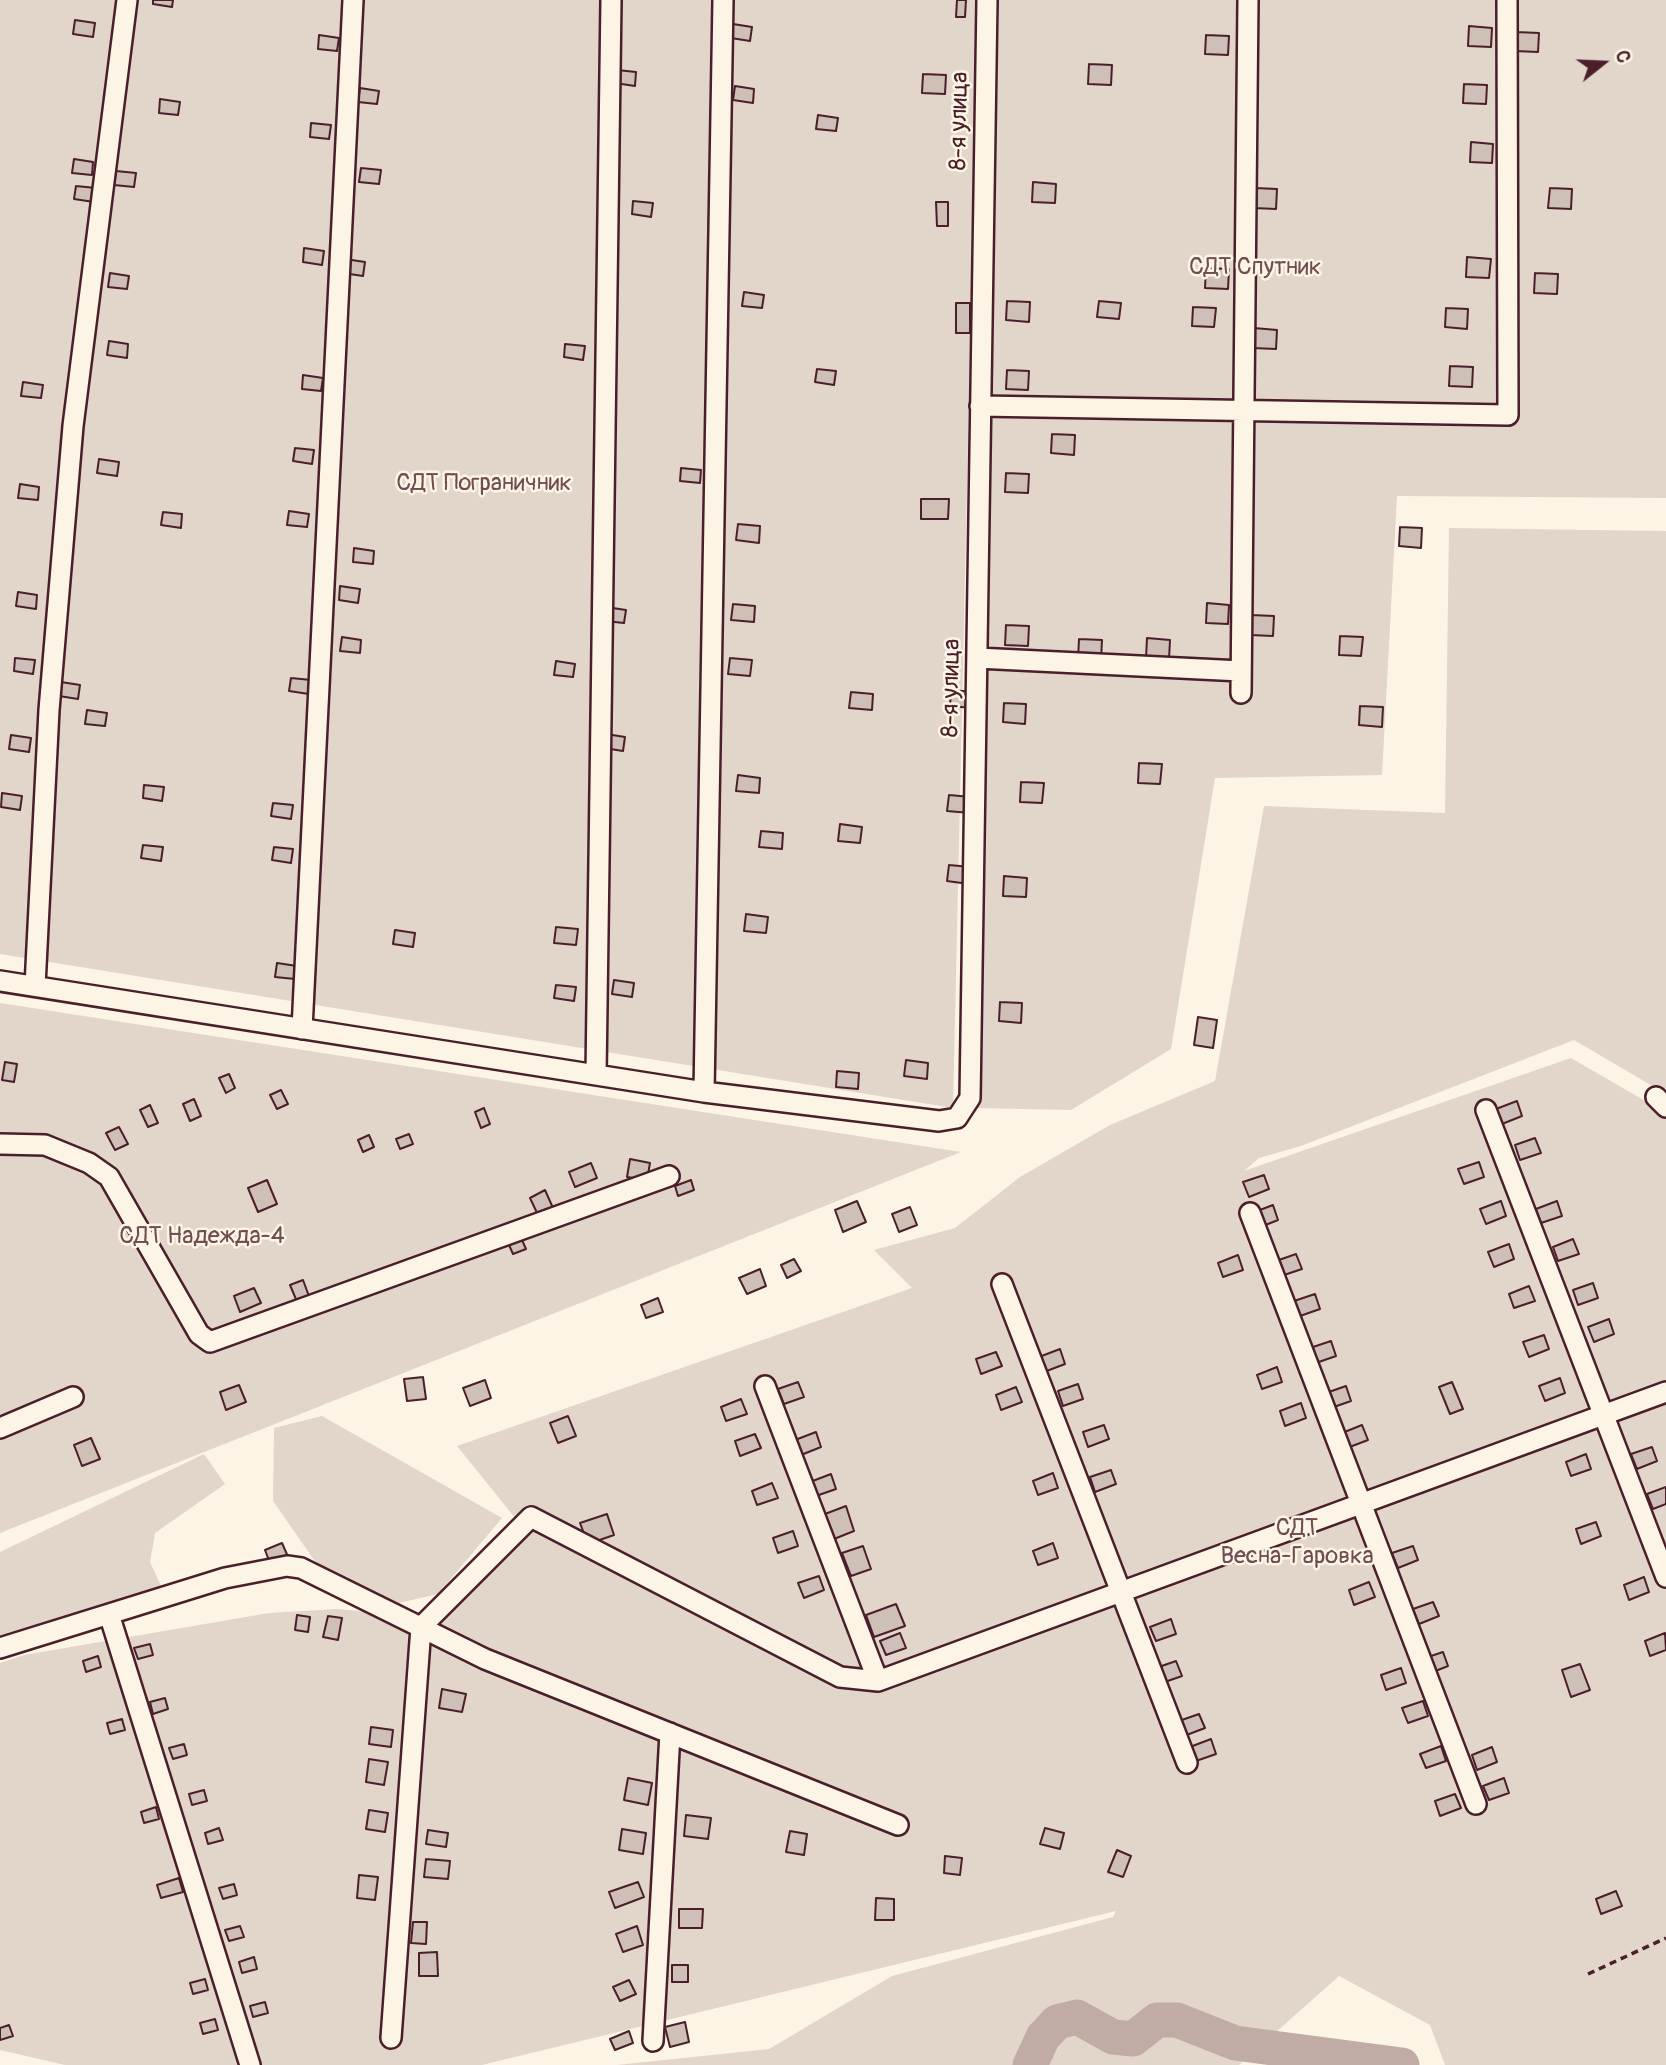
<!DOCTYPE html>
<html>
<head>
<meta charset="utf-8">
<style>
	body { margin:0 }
	#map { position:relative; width:1666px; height:2065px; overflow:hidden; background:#fcf5e5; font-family:Pangolin,sans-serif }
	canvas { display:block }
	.north { position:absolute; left:1568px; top:28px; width:70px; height:70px; -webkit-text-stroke:5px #fcf5e5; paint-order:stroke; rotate:72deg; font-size:19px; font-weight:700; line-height:28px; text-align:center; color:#4a1f2b }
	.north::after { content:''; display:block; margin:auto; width:24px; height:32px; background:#4a1f2b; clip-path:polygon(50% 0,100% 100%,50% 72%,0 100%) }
</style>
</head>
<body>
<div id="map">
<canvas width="1666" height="2065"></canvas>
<div class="north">С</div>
</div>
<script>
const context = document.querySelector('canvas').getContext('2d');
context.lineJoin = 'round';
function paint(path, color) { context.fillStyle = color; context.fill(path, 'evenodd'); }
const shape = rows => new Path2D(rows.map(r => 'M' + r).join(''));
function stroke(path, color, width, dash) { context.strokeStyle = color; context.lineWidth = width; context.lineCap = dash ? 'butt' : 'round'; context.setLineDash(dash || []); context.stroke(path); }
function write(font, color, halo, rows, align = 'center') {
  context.font = font + ' Pangolin,sans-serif'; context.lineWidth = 5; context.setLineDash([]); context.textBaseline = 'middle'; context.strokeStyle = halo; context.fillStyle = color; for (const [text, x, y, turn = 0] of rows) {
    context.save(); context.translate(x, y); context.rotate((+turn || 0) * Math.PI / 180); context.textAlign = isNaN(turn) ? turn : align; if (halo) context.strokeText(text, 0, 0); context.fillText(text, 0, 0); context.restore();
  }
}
paint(shape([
	[0,0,978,0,953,1108,0,954],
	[991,0,1666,0,1666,498,1397,496,1382,775,1215,778,1171,1049,1071,1110,973,1108],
	[1449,528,1666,531,1666,1094,1574,1040,1301,1146,1259,1158,1244,1171,1571,1058,1666,1113,1666,2065,1445,2065,1430,2025,1339,1976,1239,2065,617,2065,769,2049,892,1976,1113,1917,1116,1911,482,2065,65,2065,0,2050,0,1663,24,1655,269,1613,337,1609,422,1617,516,1519,457,1446,912,1288,874,1250,955,1228,1020,1177,1110,1125,1215,1081,1264,806,1445,813],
	[0,1003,961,1152,0,1533],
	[322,1416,502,1518,438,1594,386,1606,319,1567,273,1501,274,1428],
	[204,1454,225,1484,155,1533,150,1562,161,1586,0,1639,0,1552]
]), '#e2d5ca');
stroke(shape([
	[1030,2065,1043,2037,1057,2022,1077,2017,1113,2037,1133,2039,1157,2020,1177,2020,1235,2043,1402,2065]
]), '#c0aca5', 35);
const building = shape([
	[153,0,173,0,172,7,153,4,153,0],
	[957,0,966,0,965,17,956,17,957,0],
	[75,20,95,23,93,37,73,34,75,20],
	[733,24,752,27,750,41,731,38,733,24],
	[1469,26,1492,28,1491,47,1468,46,1469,26],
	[1516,32,1539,33,1538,52,1515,51,1516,32],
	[319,35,339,38,337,51,318,49,319,35],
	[1206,35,1229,36,1228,55,1205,54,1206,35],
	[1089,64,1112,65,1111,85,1088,84,1089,64],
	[617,70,636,72,635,86,615,83,617,70],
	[923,74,946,75,945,94,922,93,923,74],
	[1464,84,1487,85,1486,104,1463,103,1464,84],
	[735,86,754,89,753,103,733,100,735,86],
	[360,88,379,91,377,104,358,102,360,88],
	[160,99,180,102,178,115,159,113,160,99],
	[818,115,838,118,836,131,816,129,818,115],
	[311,123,331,125,329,139,310,137,311,123],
	[1471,142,1493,144,1492,163,1470,162,1471,142],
	[74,159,93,162,92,175,72,173,74,159],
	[361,168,381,170,379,184,359,182,361,168],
	[116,171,136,173,134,187,114,185,116,171],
	[1033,182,1056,184,1055,203,1032,202,1033,182],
	[76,186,96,188,94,202,74,199,76,186],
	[1255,188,1277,189,1276,209,1254,208,1255,188],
	[1550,188,1572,189,1571,209,1548,208,1550,188],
	[633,201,653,203,651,217,632,214,633,201],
	[936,202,948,202,948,226,937,226,936,202],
	[304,248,324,251,322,265,303,262,304,248],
	[1467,257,1491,259,1489,278,1466,277,1467,257],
	[345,259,365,262,363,276,343,273,345,259],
	[1206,268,1229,269,1228,289,1205,288,1206,268],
	[110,273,129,276,127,289,108,287,110,273],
	[1535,273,1558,274,1557,294,1534,293,1535,273],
	[744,292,764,295,762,308,742,306,744,292],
	[1007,301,1030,302,1029,322,1006,320,1007,301],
	[1099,301,1121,303,1119,319,1097,317,1099,301],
	[956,303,970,303,970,333,956,333,956,303],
	[1193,307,1216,308,1214,327,1192,326,1193,307],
	[1446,308,1468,309,1467,329,1445,327,1446,308],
	[1254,328,1277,330,1276,349,1253,348,1254,328],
	[109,341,128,344,127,358,107,355,109,341],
	[565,344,585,346,583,360,564,357,565,344],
	[1450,366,1473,367,1472,387,1449,386,1450,366],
	[817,369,836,371,834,385,815,382,817,369],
	[1007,370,1029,371,1028,390,1006,389,1007,370],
	[303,375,323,378,321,391,302,389,303,375],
	[23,382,43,385,41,398,21,396,23,382],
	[1052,434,1075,435,1074,455,1051,453,1052,434],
	[295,448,314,450,312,464,293,461,295,448],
	[99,459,119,462,117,476,97,473,99,459],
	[681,468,701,470,700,483,680,481,681,468],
	[1006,473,1029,474,1028,493,1005,492,1006,473],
	[20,484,39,487,38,500,18,498,20,484],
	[921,499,949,499,948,519,921,519,921,499],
	[289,511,309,514,307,527,287,525,289,511],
	[163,512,182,514,181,528,161,525,163,512],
	[738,524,760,526,759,543,736,540,738,524],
	[1400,527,1422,528,1421,548,1399,546,1400,527],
	[354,548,374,551,373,564,353,562,354,548],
	[340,586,360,589,358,603,339,600,340,586],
	[18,592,37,595,36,609,16,606,18,592],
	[1207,603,1229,605,1228,624,1206,623,1207,603],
	[733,604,755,606,754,622,731,620,733,604],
	[606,607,626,610,624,623,605,621,606,607],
	[1251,615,1274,616,1273,636,1250,635,1251,615],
	[1006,625,1029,626,1028,646,1005,645,1006,625],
	[1340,636,1363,637,1361,656,1339,655,1340,636],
	[342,637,361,640,360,653,340,651,342,637],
	[1147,638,1170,640,1169,659,1146,658,1147,638],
	[1079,639,1102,640,1101,660,1078,659,1079,639],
	[15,658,35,660,33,674,14,671,15,658],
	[730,658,752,660,750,676,728,674,730,658],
	[556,661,575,664,573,677,554,675,556,661],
	[291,678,311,680,309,694,289,691,291,678],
	[61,682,80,685,78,699,59,696,61,682],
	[951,690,974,692,972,708,950,706,951,690],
	[851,692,873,694,872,710,849,708,851,692],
	[1004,703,1026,704,1025,724,1003,722,1004,703],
	[1360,706,1383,707,1382,727,1359,725,1360,706],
	[87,710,107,713,105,726,85,724,87,710],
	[606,734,625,737,623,751,604,748,606,734],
	[11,735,31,738,29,752,9,749,11,735],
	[1139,763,1162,764,1160,784,1138,783,1139,763],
	[738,775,760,778,759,793,736,791,738,775],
	[1021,782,1044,783,1042,803,1020,802,1021,782],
	[144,785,164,787,162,801,143,798,144,785],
	[2,793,22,796,20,810,1,807,2,793],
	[949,795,971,797,970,813,947,811,949,795],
	[273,803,293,805,291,819,271,816,273,803],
	[840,824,862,827,860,843,838,841,840,824],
	[761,831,783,833,782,849,759,847,761,831],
	[143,845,163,847,161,861,141,858,143,845],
	[274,847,293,849,291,863,272,860,274,847],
	[949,865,971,867,969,884,947,881,949,865],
	[1004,876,1027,878,1026,897,1003,896,1004,876],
	[746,914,768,917,766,933,744,931,746,914],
	[556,927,578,929,576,945,554,943,556,927],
	[395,930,415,933,413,947,393,944,395,930],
	[277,963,297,966,295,979,275,977,277,963],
	[614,980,634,983,632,997,612,994,614,980],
	[556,985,576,987,574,1001,554,998,556,985],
	[1000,1002,1022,1003,1021,1023,999,1021,1000,1002],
	[1198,1017,1217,1020,1213,1048,1194,1045,1198,1017],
	[906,1060,928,1063,927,1079,904,1076,906,1060],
	[5,1062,17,1064,14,1082,2,1080,5,1062],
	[837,1071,859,1073,858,1089,836,1087,837,1071],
	[229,1074,235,1088,226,1093,219,1078,229,1074],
	[281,1090,288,1104,277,1109,270,1095,281,1090],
	[194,1099,201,1116,190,1121,183,1104,194,1099],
	[1517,1101,1522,1116,1502,1124,1496,1109,1517,1101],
	[150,1105,158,1123,148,1127,140,1110,150,1105],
	[484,1108,490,1124,481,1128,475,1112,484,1108],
	[119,1127,128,1144,115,1150,106,1133,119,1127],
	[409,1134,413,1144,400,1149,396,1139,409,1134],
	[369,1135,374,1147,363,1152,358,1140,369,1135],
	[1535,1138,1541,1153,1520,1160,1515,1145,1535,1138],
	[630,1159,650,1163,647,1180,627,1177,630,1159],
	[1479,1162,1484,1177,1464,1184,1458,1169,1479,1162],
	[591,1163,597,1178,575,1187,569,1172,591,1163],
	[1264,1175,1269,1189,1249,1197,1243,1182,1264,1175],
	[267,1180,277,1204,258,1212,248,1188,267,1180],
	[691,1180,694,1190,678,1196,675,1186,691,1180],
	[545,1190,553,1208,538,1215,530,1198,545,1190],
	[857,1201,866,1222,843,1232,835,1210,857,1201],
	[1501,1201,1506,1216,1486,1224,1480,1209,1501,1201],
	[1557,1201,1562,1216,1541,1223,1536,1209,1557,1201],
	[1273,1205,1278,1220,1258,1228,1252,1213,1273,1205],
	[910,1207,917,1225,899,1232,892,1214,910,1207],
	[1573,1239,1579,1254,1558,1261,1553,1247,1573,1239],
	[522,1240,526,1249,513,1254,509,1245,522,1240],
	[1509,1244,1514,1259,1494,1267,1488,1252,1509,1244],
	[1296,1254,1302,1269,1281,1276,1276,1261,1296,1254],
	[1238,1255,1243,1270,1223,1277,1218,1263,1238,1255],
	[794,1259,801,1271,787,1278,781,1265,794,1259],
	[760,1269,766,1286,747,1294,739,1278,760,1269],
	[303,1280,310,1299,298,1304,290,1285,303,1280],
	[1593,1283,1598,1298,1578,1305,1573,1290,1593,1283],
	[1529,1286,1535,1301,1514,1308,1509,1294,1529,1286],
	[254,1288,261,1303,240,1312,234,1296,254,1288],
	[1315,1294,1320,1309,1300,1316,1294,1301,1315,1294],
	[658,1298,663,1312,646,1318,641,1305,658,1298],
	[1609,1319,1614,1334,1594,1342,1588,1327,1609,1319],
	[1544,1335,1549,1349,1529,1357,1523,1342,1544,1335],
	[1331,1341,1336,1356,1316,1363,1310,1348,1331,1341],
	[1060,1349,1065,1364,1044,1372,1039,1357,1060,1349],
	[996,1352,1002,1366,981,1374,976,1359,996,1352],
	[1277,1367,1282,1382,1262,1389,1257,1375,1277,1367],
	[423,1377,426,1399,407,1401,404,1379,423,1377],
	[1560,1378,1565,1393,1545,1401,1539,1386,1560,1378],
	[485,1380,491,1398,470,1406,463,1388,485,1380],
	[798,1382,804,1397,784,1404,778,1389,798,1382],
	[1452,1382,1463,1409,1450,1414,1439,1387,1452,1382],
	[1078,1384,1083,1399,1063,1406,1058,1391,1078,1384],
	[239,1385,246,1402,226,1410,220,1392,239,1385],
	[1346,1386,1351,1401,1331,1408,1326,1393,1346,1386],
	[1016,1387,1022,1402,1001,1410,996,1395,1016,1387],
	[741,1399,747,1414,726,1421,721,1407,741,1399],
	[1301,1403,1306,1418,1285,1426,1280,1411,1301,1403],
	[568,1416,576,1436,558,1443,550,1423,568,1416],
	[1104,1425,1109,1439,1088,1447,1083,1432,1104,1425],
	[1362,1425,1368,1440,1347,1448,1342,1433,1362,1425],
	[816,1432,821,1447,801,1455,795,1440,816,1432],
	[755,1434,761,1448,740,1456,735,1441,755,1434],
	[91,1438,100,1459,82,1466,74,1445,91,1438],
	[1652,1447,1657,1461,1637,1469,1631,1454,1652,1447],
	[1586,1454,1591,1469,1571,1476,1566,1462,1586,1454],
	[1111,1470,1116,1484,1095,1492,1090,1477,1111,1470],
	[1053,1473,1058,1488,1038,1495,1033,1481,1053,1473],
	[831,1474,836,1489,816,1496,810,1482,831,1474],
	[772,1483,778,1498,757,1505,752,1491,772,1483],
	[1666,1487,1666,1504,1653,1509,1647,1494,1666,1487],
	[846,1506,854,1531,834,1539,825,1514,846,1506],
	[607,1514,614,1535,588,1544,580,1523,607,1514],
	[1596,1522,1601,1536,1581,1544,1576,1529,1596,1522],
	[793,1531,798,1546,778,1553,773,1538,793,1531],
	[282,1543,289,1559,271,1566,265,1550,282,1543],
	[1053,1543,1058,1558,1038,1565,1033,1551,1053,1543],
	[863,1546,871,1569,851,1576,842,1553,863,1546],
	[1413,1546,1418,1560,1398,1568,1392,1553,1413,1546],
	[819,1576,824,1590,804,1598,798,1583,819,1576],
	[1644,1577,1649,1592,1629,1600,1624,1585,1644,1577],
	[1369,1582,1375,1597,1354,1605,1349,1590,1369,1582],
	[1433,1602,1439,1616,1419,1624,1413,1609,1433,1602],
	[896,1604,905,1626,874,1637,866,1615,896,1604],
	[297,1615,310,1617,308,1632,295,1630,297,1615],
	[328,1616,342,1618,338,1640,323,1637,328,1616],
	[1171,1619,1176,1634,1156,1641,1150,1627,1171,1619],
	[900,1633,906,1648,886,1655,880,1641,900,1633],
	[1665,1633,1666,1650,1650,1656,1645,1641,1665,1633],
	[150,1644,153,1655,138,1659,134,1648,150,1644],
	[1443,1652,1448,1666,1428,1674,1422,1659,1443,1652],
	[98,1656,101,1667,86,1672,83,1661,98,1656],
	[1176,1661,1182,1676,1162,1683,1156,1668,1176,1661],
	[1580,1664,1590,1690,1571,1697,1562,1670,1580,1664],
	[1401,1668,1406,1683,1386,1690,1381,1675,1401,1668],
	[442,1689,466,1694,462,1712,439,1708,442,1689],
	[165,1698,168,1709,153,1714,150,1702,165,1698],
	[1423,1701,1428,1716,1408,1723,1402,1708,1423,1701],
	[1199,1714,1205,1728,1184,1736,1179,1721,1199,1714],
	[122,1719,125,1730,110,1734,107,1723,122,1719],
	[371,1727,393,1730,391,1747,369,1744,371,1727],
	[1211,1739,1216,1754,1196,1761,1190,1747,1211,1739],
	[184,1744,187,1755,173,1759,169,1748,184,1744],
	[1441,1746,1446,1761,1426,1768,1420,1754,1441,1746],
	[1492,1747,1497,1762,1477,1770,1472,1755,1492,1747],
	[369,1759,388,1762,384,1785,366,1782,369,1759],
	[628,1778,652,1783,648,1805,624,1800,628,1778],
	[1504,1778,1509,1793,1489,1800,1483,1786,1504,1778],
	[204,1790,207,1801,192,1805,189,1794,204,1790],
	[1455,1794,1461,1808,1440,1816,1435,1801,1455,1794],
	[156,1807,159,1819,144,1823,141,1812,156,1807],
	[369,1810,388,1813,385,1832,366,1829,369,1810],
	[686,1815,711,1818,708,1839,684,1836,686,1815],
	[219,1828,223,1840,208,1844,205,1833,219,1828],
	[1045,1828,1064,1833,1060,1849,1040,1844,1045,1828],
	[622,1829,646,1833,643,1854,619,1850,622,1829],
	[428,1830,448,1833,446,1847,426,1844,428,1830],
	[790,1831,807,1834,804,1855,786,1852,790,1831],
	[1117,1850,1131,1856,1123,1877,1108,1872,1117,1850],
	[945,1856,962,1858,960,1875,944,1873,945,1856],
	[426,1859,450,1861,448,1879,424,1877,426,1859],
	[359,1875,378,1877,375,1900,357,1898,359,1875],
	[179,1878,183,1892,161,1898,157,1885,179,1878],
	[638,1882,644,1897,615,1908,609,1892,638,1882],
	[234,1884,237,1895,223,1899,219,1888,234,1884],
	[1616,1891,1622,1906,1601,1914,1596,1899,1616,1891],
	[876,1898,894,1899,894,1920,875,1920,876,1898],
	[679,1909,703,1909,702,1928,679,1928,679,1909],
	[413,1922,427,1922,426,1944,411,1943,413,1922],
	[240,1926,244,1937,229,1941,225,1930,240,1926],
	[637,1926,643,1945,623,1952,616,1934,637,1926],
	[437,1952,438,1976,419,1976,419,1953,437,1952],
	[254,1957,257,1969,242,1973,239,1962,254,1957],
	[672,1965,688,1965,688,1982,672,1982,672,1965],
	[205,1979,208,1990,193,1994,190,1983,205,1979],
	[629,1980,636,1994,620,2001,613,1987,629,1980],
	[265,2002,268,2013,253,2017,250,2006,265,2002],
	[215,2019,218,2030,203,2034,200,2023,215,2019],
	[685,2022,689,2042,670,2047,665,2027,685,2022],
	[9,2025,13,2036,0,2040,0,2028,9,2025],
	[629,2031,633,2043,615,2050,610,2039,629,2031]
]);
paint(building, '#cfc0b7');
stroke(building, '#4a1f2b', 2);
const minor = shape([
	[980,406,1508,415,1507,0],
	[977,658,1241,671],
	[1241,693,1248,0],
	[0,981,704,1092,939,1121,957,1118,970,1098,987,0],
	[35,986,49,710,73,426,127,0],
	[302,1029,353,0],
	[596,1075,611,0],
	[704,1092,723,0],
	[1656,1097,1666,1107],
	[1486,1110,1666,1577],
	[0,1144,45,1145,89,1163,109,1177,199,1334,210,1342,669,1176],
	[1250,1213,1476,1804],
	[1002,1284,1187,1763],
	[765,1386,878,1681],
	[0,1428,73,1397],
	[109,1614,250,2065],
	[0,1648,225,1578,287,1566,301,1568,485,1659,898,1825],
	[391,2038,421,1627,531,1517,840,1677,878,1681,1666,1392],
	[653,2041,670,1733]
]);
stroke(minor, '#4a1f2b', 24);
stroke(shape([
	[1588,1974,1666,1938]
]), '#4a1f2b', 3.5, [7, 5]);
stroke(minor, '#fcf5e5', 19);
write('24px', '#4a1f2b', '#fcf5e5', [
	["8-я улица",960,121,-89],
	["8-я улица",952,688,-89]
]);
write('24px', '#704c53', '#fcf5e5', [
	["СДТ Спутник",1255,268],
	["СДТ Пограничник",484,484],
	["СДТ Надежда-4",202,1237],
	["СДТ",1297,1529],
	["Весна-Гаровка",1297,1557]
]);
</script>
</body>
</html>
